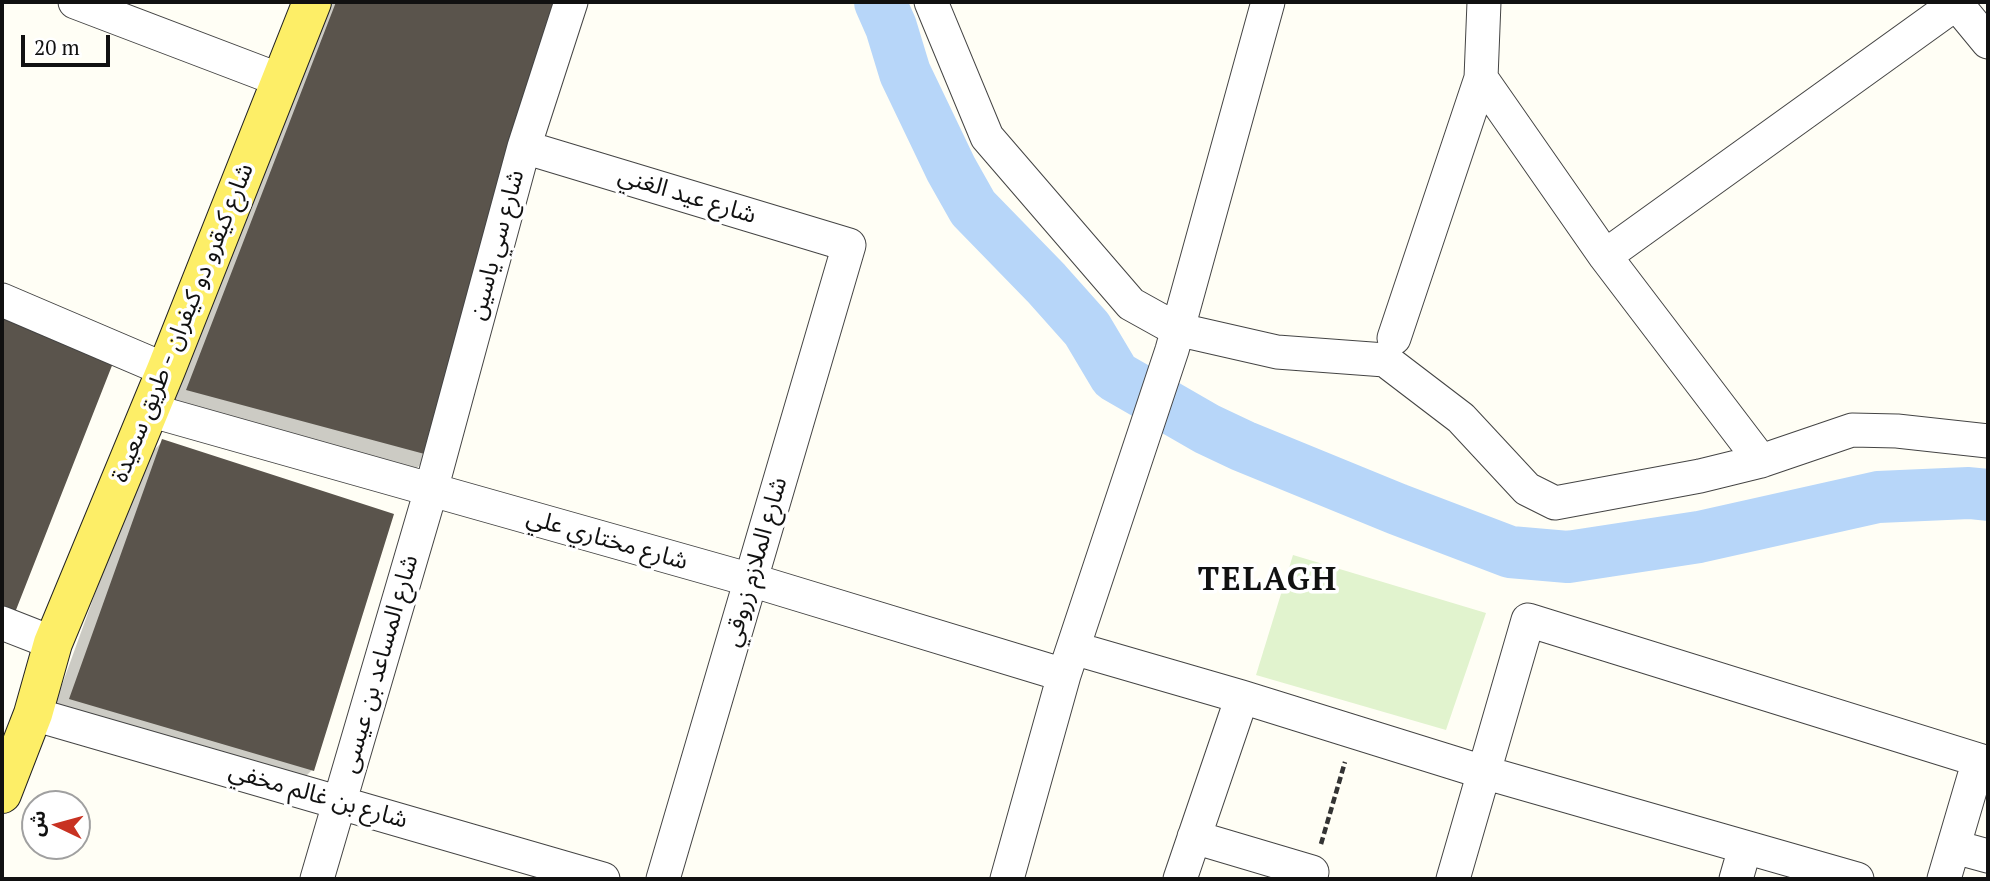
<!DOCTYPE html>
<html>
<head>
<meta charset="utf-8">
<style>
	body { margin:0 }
	#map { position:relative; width:1990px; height:881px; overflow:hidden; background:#fffef5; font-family:"PT Serif","Noto Sans Arabic",serif }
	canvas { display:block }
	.frame { position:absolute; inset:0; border:4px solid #111; pointer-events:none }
	.north { position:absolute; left:21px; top:790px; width:70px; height:70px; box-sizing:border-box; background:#fff; border:2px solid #a0a0a0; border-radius:50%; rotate:275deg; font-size:19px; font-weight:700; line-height:28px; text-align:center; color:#111 }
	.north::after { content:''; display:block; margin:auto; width:24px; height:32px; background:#c83222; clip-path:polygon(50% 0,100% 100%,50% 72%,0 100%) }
	.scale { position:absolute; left:21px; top:35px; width:89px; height:32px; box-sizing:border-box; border:4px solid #111; border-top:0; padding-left:9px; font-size:21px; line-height:24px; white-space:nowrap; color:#111; -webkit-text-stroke:5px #fff; paint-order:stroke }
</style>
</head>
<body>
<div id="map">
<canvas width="1990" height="881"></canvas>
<div class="frame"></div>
<div class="north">ش</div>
<div class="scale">20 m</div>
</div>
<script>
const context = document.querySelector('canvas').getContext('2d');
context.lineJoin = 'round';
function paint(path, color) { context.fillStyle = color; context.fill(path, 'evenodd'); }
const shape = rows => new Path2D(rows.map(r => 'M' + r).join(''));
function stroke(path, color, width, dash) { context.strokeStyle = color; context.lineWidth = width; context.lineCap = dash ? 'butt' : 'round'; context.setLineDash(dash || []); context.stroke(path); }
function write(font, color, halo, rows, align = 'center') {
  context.font = font + ' "PT Serif","Noto Sans Arabic",serif'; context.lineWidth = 7; context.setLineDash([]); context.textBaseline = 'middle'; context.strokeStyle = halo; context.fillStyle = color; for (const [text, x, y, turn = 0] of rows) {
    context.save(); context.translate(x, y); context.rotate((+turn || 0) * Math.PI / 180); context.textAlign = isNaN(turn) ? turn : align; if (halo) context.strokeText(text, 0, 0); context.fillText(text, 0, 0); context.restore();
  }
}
paint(shape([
	[1293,555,1486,613,1446,730,1256,675]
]), '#e1f3ce');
paint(shape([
	[325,2,563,2,430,455,411,474,167,410],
	[2,320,111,364,2,624],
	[163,441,312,770,292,790,50,718,143,461]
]), '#0003');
stroke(shape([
	[880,2,891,27,905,73,951,169,973,208,1046,283,1087,329,1115,376,1207,429,1243,446,1397,509,1510,552,1568,557,1699,537,1878,497,1969,493,1988,495]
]), '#b7d6f9', 52);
paint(shape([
	[336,2,564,2,432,456,186,390],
	[2,318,113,363,14,615,2,610],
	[162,439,394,514,314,771,69,699]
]), '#5a544c');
const minor = shape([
	[75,2,280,80],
	[931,2,987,137,1131,304,1176,329,1277,352,1385,360,1461,418,1527,489,1555,503,1700,476,1761,461,1852,430,1897,431,1988,441],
	[1955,2,1988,42],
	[1481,78,1605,256,1761,461],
	[524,147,849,245,663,879],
	[1605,256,1958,2],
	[2,300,166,370],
	[1394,338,1481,78,1484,2],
	[149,410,751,580,1064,675],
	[2,623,53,643],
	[1073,648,1242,697,1483,772,1857,879],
	[33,714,603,879],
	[1194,837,1312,872,1310,879],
	[1955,847,1988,856],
	[317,879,431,490,524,147,571,2],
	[1007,879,1064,675,1172,350,1268,2],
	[1180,879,1242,697],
	[1453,879,1528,620,1988,763],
	[1736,879,1745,848],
	[1944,879,1979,760]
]);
const primary = shape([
	[2,794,33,714,53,643,166,370,312,2]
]);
stroke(minor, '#444', 35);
stroke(primary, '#222', 40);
stroke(shape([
	[1321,844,1345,762]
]), '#333', 4.5, [7, 3.5]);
stroke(minor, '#fff', 33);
stroke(primary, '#fdee67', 38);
write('24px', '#111', '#fff', [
	["شارع عيد الغني",687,196,17],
	["شارع سي ياسين",497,245,-75],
	["شارع كيقرو دو كيفران - طريق سعيدة",183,323,-68],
	["شارع مختاري علي",607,540,16],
	["شارع الملازم زروقي",756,562,-74],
	["شارع المساعد بن عيسى",380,664,-74],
	["شارع بن غالم مخفي",318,796,16]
]);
context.letterSpacing = '2px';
write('bold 32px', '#111', '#fff', [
	["TELAGH",1268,581]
]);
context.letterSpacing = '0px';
</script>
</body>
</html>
